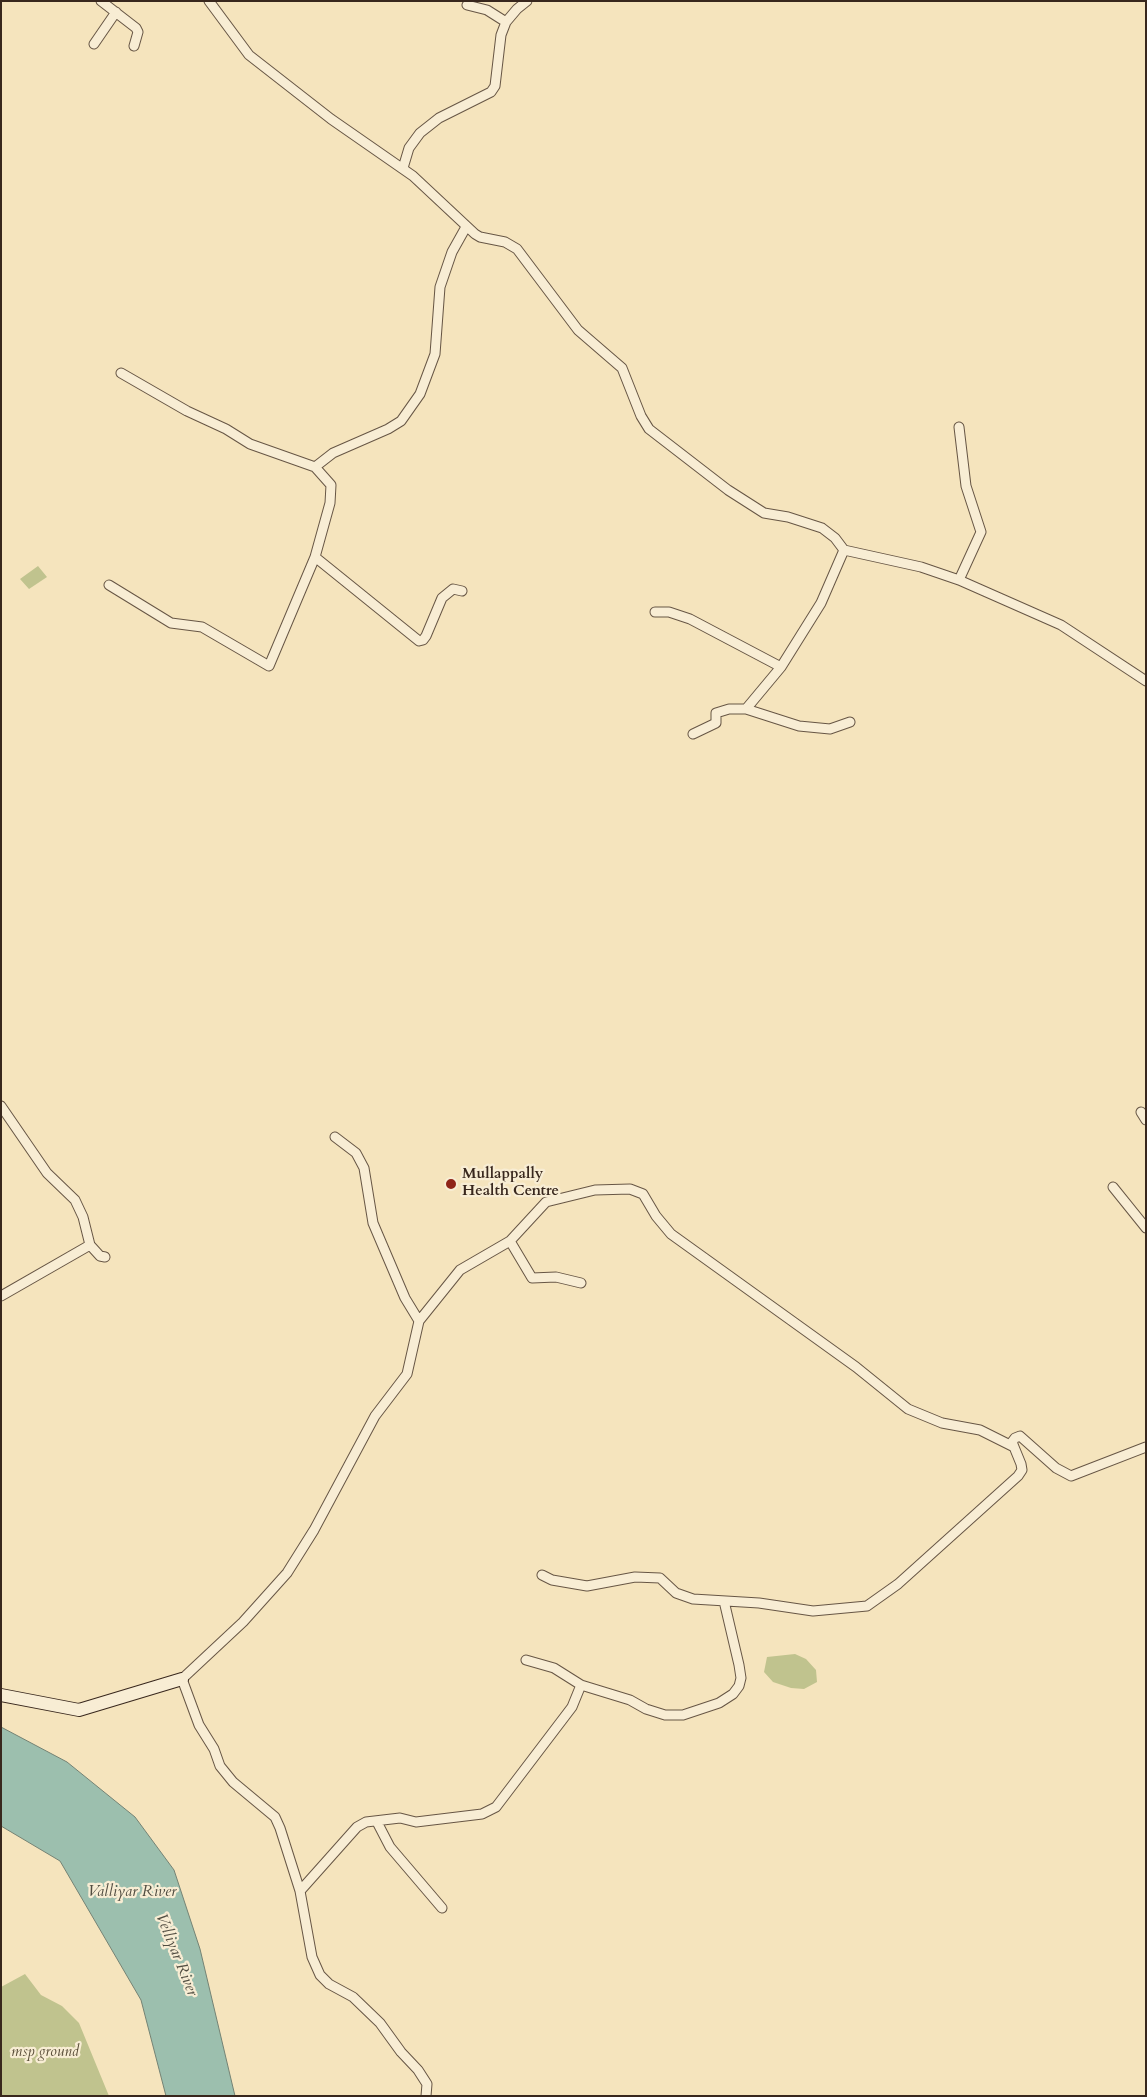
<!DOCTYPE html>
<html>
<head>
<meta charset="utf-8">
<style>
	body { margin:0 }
	#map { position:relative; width:1147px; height:2097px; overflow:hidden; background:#f5e4bd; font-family:Cardo,serif }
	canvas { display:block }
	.frame { position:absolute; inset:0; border:2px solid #38271d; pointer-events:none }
</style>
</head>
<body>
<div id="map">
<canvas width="1147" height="2097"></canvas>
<div class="frame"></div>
</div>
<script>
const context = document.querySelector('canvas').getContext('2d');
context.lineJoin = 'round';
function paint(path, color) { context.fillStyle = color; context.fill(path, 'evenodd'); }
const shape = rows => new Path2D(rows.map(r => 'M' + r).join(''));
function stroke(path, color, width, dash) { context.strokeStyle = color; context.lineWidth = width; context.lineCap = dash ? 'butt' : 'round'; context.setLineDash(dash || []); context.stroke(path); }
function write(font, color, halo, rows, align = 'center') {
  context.font = font + ' Cardo,serif'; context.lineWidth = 4.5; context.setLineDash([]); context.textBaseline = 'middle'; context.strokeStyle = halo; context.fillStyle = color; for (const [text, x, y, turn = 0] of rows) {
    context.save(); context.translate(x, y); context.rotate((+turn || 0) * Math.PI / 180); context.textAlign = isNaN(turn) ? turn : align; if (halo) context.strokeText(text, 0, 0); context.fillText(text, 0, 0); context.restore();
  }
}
paint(shape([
	[38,566,47,577,29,589,20,579],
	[795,1654,806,1659,816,1670,817,1682,804,1689,791,1688,773,1682,764,1672,767,1657],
	[25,1974,41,1995,62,2006,79,2023,109,2096,1,2096,1,1987]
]), '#c0c38e');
const water = shape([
	[1,1727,67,1762,135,1817,174,1870,200,1949,235,2096,166,2096,141,2000,60,1861,1,1826,1,1727]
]);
paint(water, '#9cbfae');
stroke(water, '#748274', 1);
const street = shape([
	[101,1,136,28,138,32,134,46],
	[209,1,249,55,331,119,413,176,475,234,480,237,505,242,517,249,578,330,622,368,641,416,649,429,728,490,764,513,788,517,822,528,835,538,844,550,921,567,959,580,1061,625,1146,681],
	[467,5,487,10,506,22],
	[94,44,116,12],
	[403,168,409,148,420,133,439,118,491,92,495,86,501,35,506,22,517,9,527,1],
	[959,427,966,486,981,532,959,580],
	[315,467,333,453,388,429,401,421,420,394,435,354,440,287,452,252,466,227],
	[315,557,419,641,423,640,426,636,442,598,453,589,462,591],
	[109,585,171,623,202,627,269,666,315,557,330,503,331,485,315,467,250,444,226,429,187,411,121,373],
	[655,612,669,612,690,619,781,667],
	[746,709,781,667,821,603,844,550],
	[693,734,716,723,716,713,729,709,746,709,799,726,830,729,850,722],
	[1,1106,47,1173,75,1200,83,1217,90,1245,100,1256,105,1257],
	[1141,1112,1146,1120],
	[335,1137,356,1153,364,1168,373,1223,405,1298,419,1321],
	[1113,1187,1146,1228],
	[510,1241,532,1278,556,1277,581,1283],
	[1,1296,90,1245],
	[542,1575,552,1580,587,1586,635,1577,660,1578,676,1593,693,1599,759,1603,813,1611,867,1606,898,1584,1018,1476,1022,1470,1021,1464,1012,1442,1015,1438,1020,1436,1056,1468,1071,1476,1146,1447],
	[526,1660,554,1668,581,1685,630,1700,646,1709,665,1715,683,1715,719,1703,733,1694,739,1686,741,1678,739,1665,724,1601],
	[377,1822,390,1847,442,1908],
	[300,1891,280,1828,275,1817,233,1782,220,1766,214,1749,199,1725,182,1679,243,1622,287,1573,314,1530,375,1416,407,1374,419,1321,460,1270,510,1241,546,1202,595,1190,630,1189,643,1194,656,1216,671,1234,856,1367,908,1409,942,1423,980,1430,1014,1447],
	[426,2096,427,2084,418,2070,401,2052,380,2023,353,1997,329,1984,320,1975,312,1957,300,1891,357,1827,366,1822,400,1818,416,1822,482,1814,496,1807,572,1707,581,1685]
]);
const secondary = shape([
	[1,1695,79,1710,182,1679]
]);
stroke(street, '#675645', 11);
stroke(secondary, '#38271d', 14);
stroke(street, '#f8edd4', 9);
stroke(secondary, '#f8edd4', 12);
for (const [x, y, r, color] of [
	[451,1184,6,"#8f2418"]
]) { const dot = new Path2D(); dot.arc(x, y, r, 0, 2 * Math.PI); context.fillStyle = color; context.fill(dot); stroke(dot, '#f8edd4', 2); }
write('bold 15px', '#38271d', '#f8edd4', [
	["Mullappally",462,1175],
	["Health Centre",462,1192]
], 'left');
write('italic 15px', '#5a4e39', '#f8edd4', [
	["msp ground",45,2053]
]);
write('italic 16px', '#514d41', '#f8edd4', [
	["Valliyar River",132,1892],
	["Velliyar River",176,1955,68]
]);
</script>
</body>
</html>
